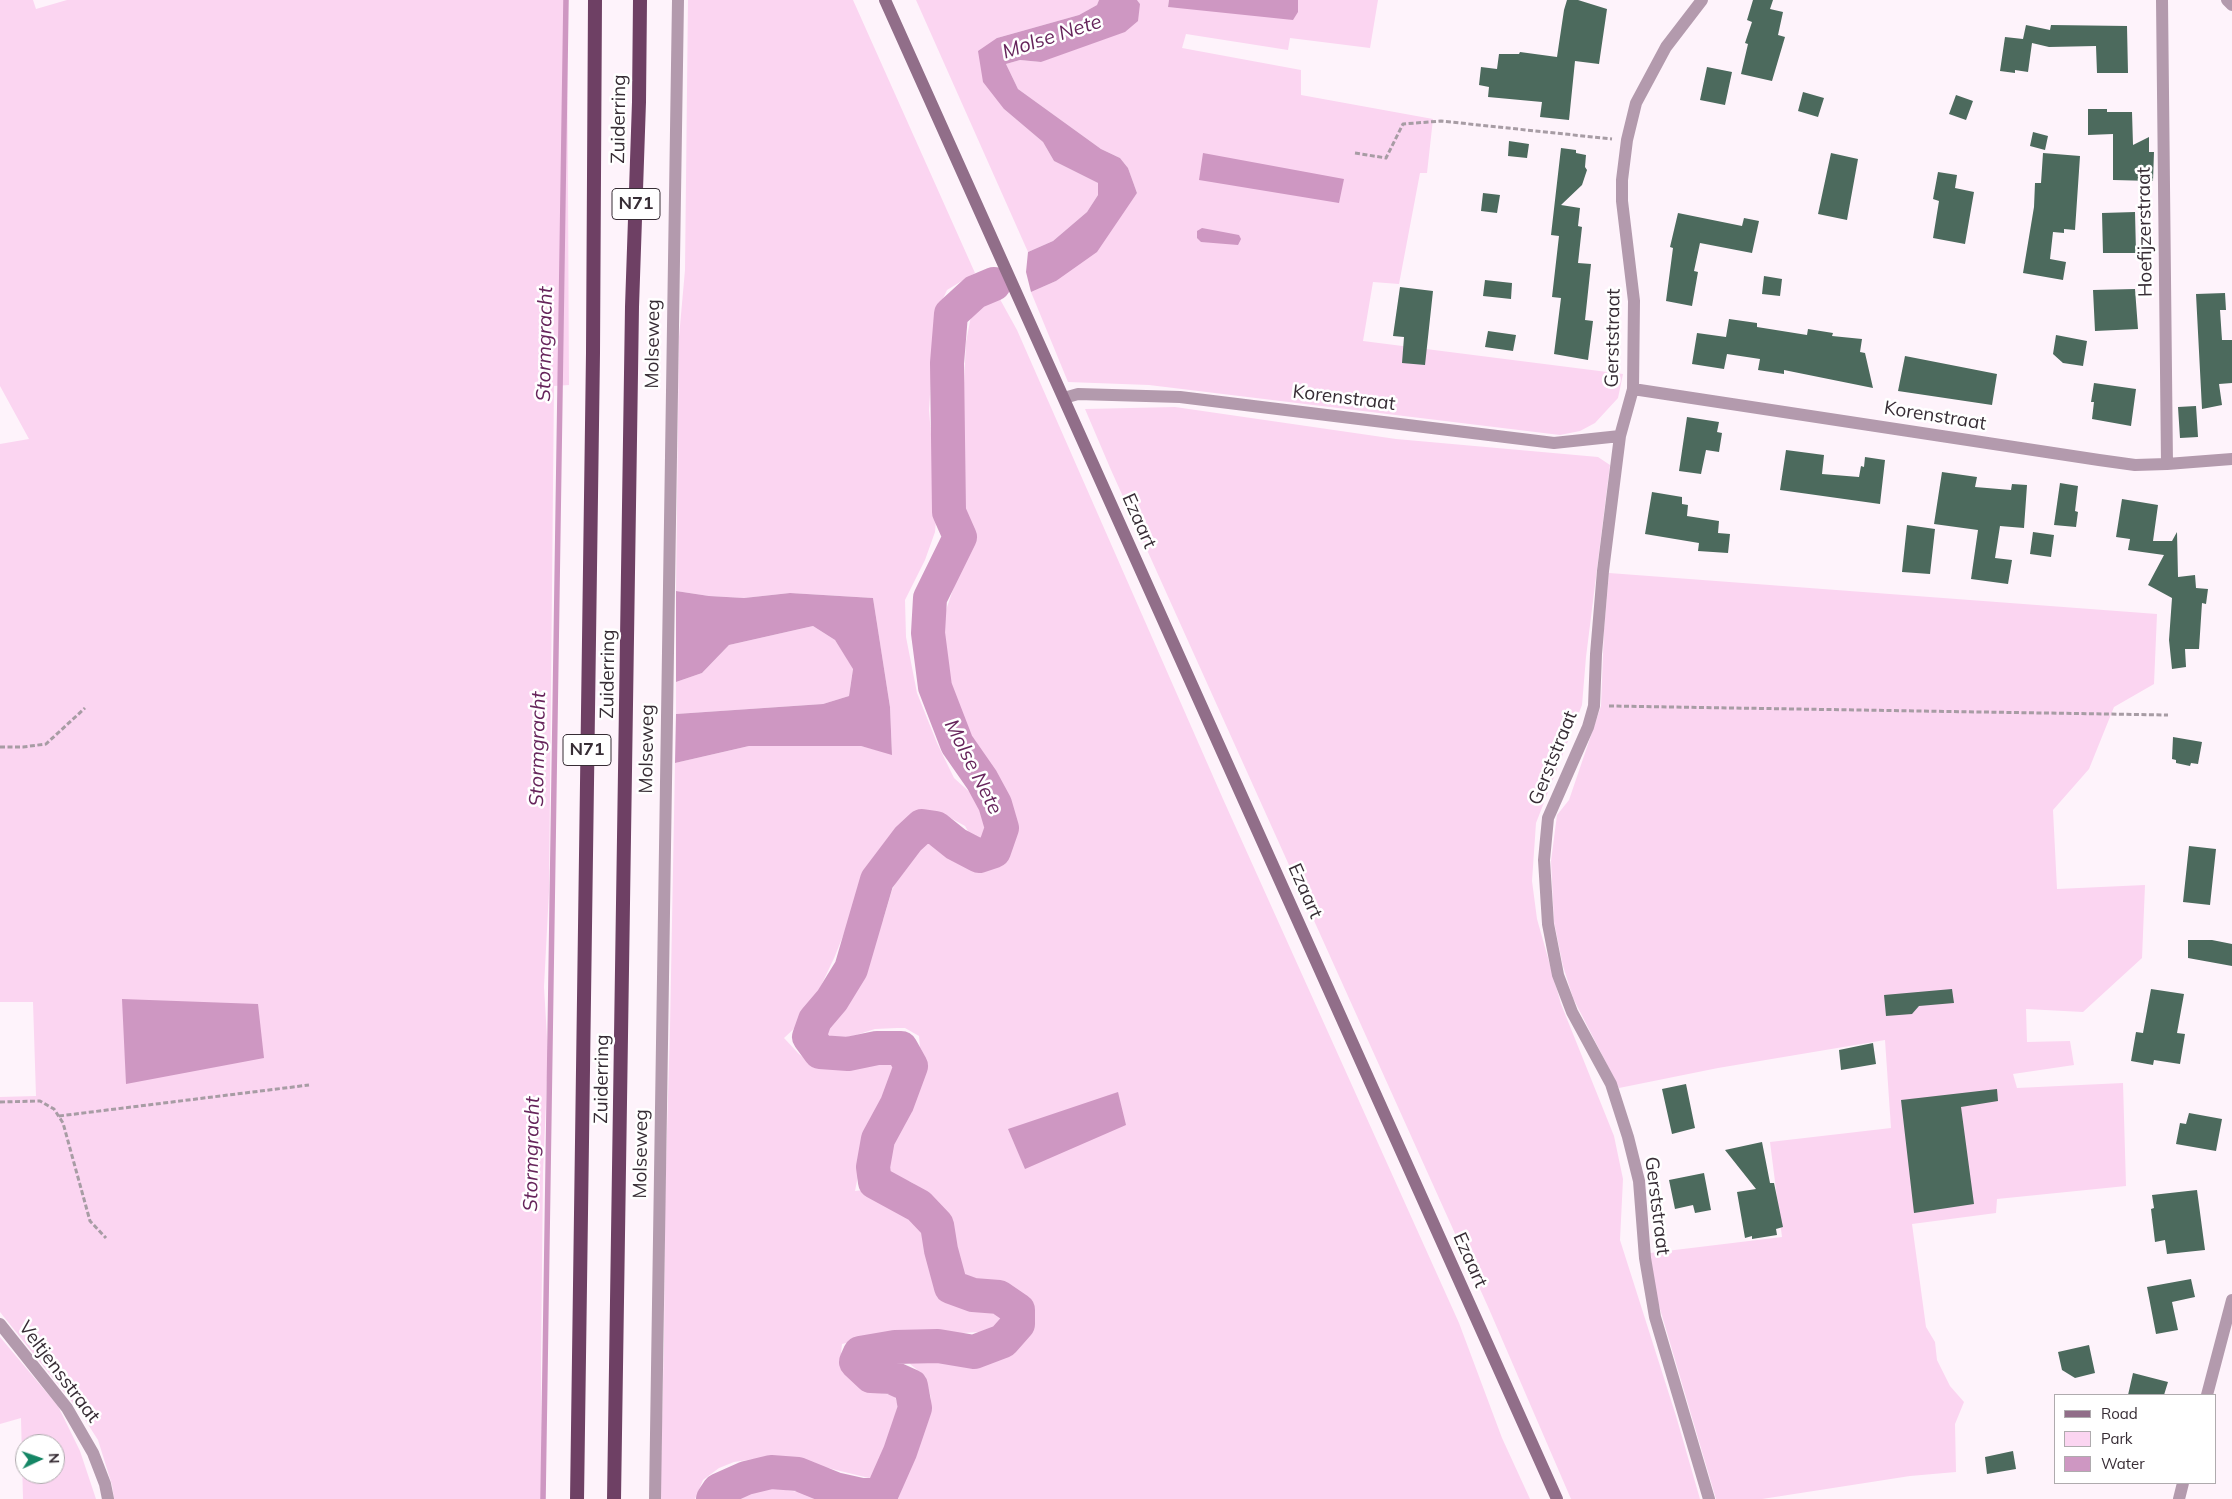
<!DOCTYPE html>
<html>
<head>
<meta charset="utf-8">
<style>
	body { margin:0 }
	#map { position:relative; width:2232px; height:1499px; overflow:hidden; background:#fef3fb; font-family:Mulish,sans-serif }
	canvas { display:block }
	.legend { position:absolute; left:2054px; top:1394px; width:162px; height:90px; box-sizing:border-box; background:#fff; border:1px solid #afabae; margin:0; padding:6px 9px; list-style:none; font-size:15px; color:#372d35 }
	.legend li { display:flex; align-items:center; gap:10px; height:25px }
	.legend b { width:25px; border:1px solid #afabae }
	.north { position:absolute; left:15px; top:1434px; width:50px; height:50px; box-sizing:border-box; background:#fff; border:1px solid #afabae; border-radius:50%; rotate:87deg; font-size:14px; font-weight:700; line-height:20px; text-align:center; color:#372d35 }
	.north::after { content:''; display:block; margin:auto; width:18px; height:22px; background:#158665; clip-path:polygon(50% 0,100% 100%,50% 72%,0 100%) }
</style>
</head>
<body>
<div id="map">
<canvas width="2232" height="1499"></canvas>
<ul class="legend">
<li><b style="height:6px;background:#916e89"></b>Road</li>
<li><b style="height:14px;background:#fbd5f1"></b>Park</li>
<li><b style="height:14px;background:#ce97c2"></b>Water</li>
</ul>
<div class="north">N</div>
</div>
<script>
const context = document.querySelector('canvas').getContext('2d');
context.lineJoin = 'round';
function paint(path, color) { context.fillStyle = color; context.fill(path, 'evenodd'); }
const shape = rows => new Path2D(rows.map(r => 'M' + r).join(''));
function stroke(path, color, width, dash) { context.strokeStyle = color; context.lineWidth = width; context.lineCap = dash ? 'butt' : 'round'; context.setLineDash(dash || []); context.stroke(path); }
function write(font, color, halo, rows, align = 'center') {
  context.font = font + ' Mulish,sans-serif'; context.lineWidth = 5; context.setLineDash([]); context.textBaseline = 'middle'; context.strokeStyle = halo; context.fillStyle = color; for (const [text, x, y, turn = 0] of rows) {
    context.save(); context.translate(x, y); context.rotate((+turn || 0) * Math.PI / 180); context.textAlign = isNaN(turn) ? turn : align; if (halo) context.strokeText(text, 0, 0); context.fillText(text, 0, 0); context.restore();
  }
}
paint(shape([
	[0,0,33,0,36,9,67,0,567,0,569,385,554,386,549,891,544,987,548,1054,543,1172,541,1363,542,1499,114,1499,112,1485,98,1440,80,1412,0,1312,0,1097,36,1096,33,1002,0,1002,0,444,29,439,0,386],
	[688,0,853,0,975,273,947,290,935,316,929,410,937,508,935,532,925,560,905,600,906,637,917,693,937,743,954,778,975,797,986,823,987,837,984,841,972,838,965,826,938,811,925,813,908,822,889,837,862,876,854,908,835,956,820,988,799,1024,784,1038,799,1054,816,1068,836,1068,888,1059,895,1062,893,1078,883,1101,868,1125,855,1191,863,1190,910,1210,920,1228,938,1289,947,1301,967,1307,988,1307,1002,1310,1005,1319,995,1329,981,1332,866,1338,842,1344,840,1363,850,1379,864,1389,895,1396,898,1406,877,1475,869,1478,791,1459,754,1459,734,1462,719,1468,703,1480,695,1499,660,1499,664,1343,665,1202,670,1028,675,763,749,746,861,746,892,754,890,707,873,598,790,593,744,598,709,596,676,591,679,337,685,270],
	[916,0,1099,0,1097,5,1079,15,997,38,1004,109,1043,142,1054,161,1098,183,1098,195,1087,212,1053,241,1028,252],
	[1137,0,1169,0,1168,7,1298,12,1298,0,1378,0,1370,48,1290,38,1288,50,1186,34,1182,48,1301,70,1301,95,1433,119,1427,173,1420,173,1399,284,1373,282,1363,341,1623,374,1618,398,1595,423,1580,431,1560,435,1149,385,1068,382,1031,292,1056,281,1137,193,1128,168,1120,158,1101,149,1018,89,1006,64,1020,60,1041,62,1140,4],
	[996,292,1017,330,1223,799,1459,1323,1502,1438,1530,1499,898,1499,927,1421,931,1398,925,1376,910,1364,914,1356,933,1352,969,1356,984,1355,1012,1345,1026,1334,1031,1322,1026,1303,1013,1296,964,1281,957,1275,952,1261,943,1212,928,1193,911,1182,892,1176,882,1166,884,1153,905,1109,912,1088,920,1048,919,1036,905,1028,897,1028,875,1029,837,1041,824,1034,821,1026,824,1020,835,1012,851,987,864,955,877,915,883,920,892,890,902,871,918,850,930,840,974,863,997,861,1006,849,1011,839,1010,823,997,780,980,764,961,726,946,675,941,625,969,542,964,497,962,424,966,342,972,311,982,297],
	[1175,407,1396,439,1598,457,1610,465,1586,657,1582,705,1536,823,1532,881,1537,919,1561,1004,1614,1136,1623,1179,1620,1240,1676,1416,1700,1499,1571,1499,1489,1309,1111,470,1085,409],
	[1609,573,2157,614,2154,684,2114,707,2089,769,2053,810,2057,889,2145,885,2142,958,2083,1012,2026,1009,2027,1042,2070,1041,2074,1065,2013,1074,2017,1088,2123,1083,2126,1186,1997,1199,1996,1213,1912,1224,1926,1327,1935,1342,1937,1360,1950,1386,1964,1402,1955,1424,1956,1472,1910,1476,1762,1499,1716,1499,1655,1292,1650,1253,1782,1237,1770,1142,1891,1128,1885,1040,1718,1068,1619,1088,1573,998,1563,966,1554,922,1551,861,1557,815,1569,800,1601,706,1604,629],
	[813,626,835,640,853,668,849,696,823,704,676,714,676,682,702,673,729,645],
	[0,1337,58,1406,80,1451,96,1499,23,1499,21,1418,0,1424],
	[25,1444,55,1444,55,1474,25,1474],
	[773,1488,805,1493,823,1499,727,1499,731,1494,743,1490]
]), '#fbd5f1');
paint(shape([
	[1099,0,1137,0,1140,4,1138,21,1125,32,1041,62,1020,60,1006,64,1018,89,1101,149,1120,158,1128,168,1137,193,1097,252,1056,281,1031,292,1026,272,1028,252,1053,241,1087,212,1098,195,1098,183,1054,161,1043,142,1004,109,983,82,978,51,997,38,1079,15,1097,5],
	[1169,0,1298,0,1298,12,1293,20,1168,7],
	[1203,153,1344,179,1339,203,1199,180],
	[1202,228,1239,235,1241,239,1238,245,1201,242,1197,238,1197,231],
	[676,591,709,596,744,598,790,593,873,598,890,707,892,755,861,746,749,746,675,763,676,714,823,704,849,696,853,669,835,640,813,626,729,645,702,673,676,682],
	[122,999,258,1004,264,1058,126,1084],
	[1118,1092,1126,1125,1025,1169,1008,1129]
]), '#ce97c2');
stroke(shape([
	[543,1499,566,0]
]), '#ce97c2', 5.5);
stroke(shape([
	[713,1499,719,1490,746,1478,771,1472,798,1474,835,1489,862,1495,881,1495,900,1452,915,1408,911,1386,891,1377,871,1376,856,1362,860,1353,895,1347,938,1346,974,1352,1003,1341,1018,1324,1018,1310,999,1297,973,1295,951,1287,941,1250,937,1225,919,1206,875,1182,873,1167,878,1139,897,1104,911,1066,901,1048,877,1048,848,1054,820,1052,809,1037,815,1020,832,1000,851,969,877,880,908,839,922,826,936,828,956,844,979,856,994,851,1002,828,995,804,982,780,957,744,935,687,928,633,930,598,960,537,949,512,947,363,951,314,975,292,994,284]
]), '#ce97c2', 34);
paint(shape([
	[1567,0,1578,0,1607,9,1599,64,1575,61,1569,120,1540,117,1542,102,1488,97,1489,87,1479,85,1481,67,1497,69,1499,54,1519,54,1520,52,1557,57,1564,10],
	[1753,0,1773,0,1770,9,1783,12,1778,35,1785,37,1772,81,1741,74,1748,44,1745,43,1752,22,1747,20],
	[2026,25,2050,30,2051,25,2127,26,2128,73,2097,73,2096,46,2049,47,2032,43,2028,72,2015,70,2015,73,2000,71,2005,37,2023,39],
	[1707,67,1732,72,1725,105,1700,100],
	[1803,92,1824,98,1818,117,1798,111],
	[1956,95,1973,101,1966,120,1949,114],
	[2088,109,2107,109,2107,112,2132,112,2133,145,2149,137,2149,152,2154,152,2153,181,2113,180,2113,134,2088,135],
	[2033,132,2048,136,2045,150,2030,146],
	[1509,141,1529,144,1527,158,1508,156],
	[1561,148,1576,150,1576,153,1586,155,1585,167,1587,170,1582,185,1561,205,1580,208,1578,226,1582,227,1578,263,1591,264,1585,320,1593,321,1588,360,1554,354,1561,298,1552,297,1559,236,1551,235],
	[1831,153,1858,159,1847,220,1818,214],
	[2043,153,2080,156,2075,230,2064,229,2064,233,2053,232,2050,259,2066,262,2063,280,2023,273,2034,207,2035,183,2041,183],
	[1938,172,1957,175,1955,188,1974,192,1965,244,1933,238,1939,201,1933,199],
	[1483,193,1500,195,1497,213,1481,211],
	[2135,212,2136,253,2103,253,2102,213],
	[1678,213,1742,226,1744,218,1759,221,1752,253,1700,243,1694,271,1698,272,1692,306,1666,301,1673,248,1670,247],
	[1764,276,1782,279,1780,296,1762,294],
	[1485,280,1512,283,1511,299,1483,296],
	[1400,287,1433,291,1425,365,1402,363,1404,337,1393,336],
	[2135,289,2138,329,2095,331,2093,290],
	[2225,293,2226,310,2220,310,2222,340,2232,340,2232,383,2219,384,2222,405,2202,409,2196,294],
	[1729,319,1757,323,1757,327,1807,335,1808,329,1833,333,1832,336,1862,339,1860,352,1865,353,1873,388,1784,370,1784,374,1758,370,1760,359,1727,354,1724,369,1692,364,1697,333,1726,337],
	[1488,331,1516,335,1513,351,1485,347],
	[2056,335,2087,341,2083,366,2063,363,2053,354],
	[1905,356,1997,374,1992,405,1898,391],
	[2094,383,2136,389,2131,426,2092,419,2094,402,2091,402],
	[2196,406,2198,437,2180,438,2178,407],
	[1687,417,1719,422,1717,432,1722,433,1719,452,1706,450,1701,474,1679,471],
	[1786,450,1824,455,1822,474,1859,477,1861,466,1864,467,1865,457,1885,460,1880,504,1780,490],
	[1942,472,1977,477,1975,487,2011,490,2012,484,2027,485,2024,528,2000,526,1995,558,2012,560,2008,584,1971,579,1978,530,1934,524],
	[2060,483,2078,486,2075,511,2078,512,2076,527,2054,525],
	[1652,492,1682,497,1682,504,1688,505,1687,516,1719,521,1718,533,1730,534,1728,553,1698,551,1699,543,1645,534],
	[2122,499,2158,505,2153,541,2172,541,2177,532,2178,577,2195,575,2196,588,2208,589,2206,604,2202,603,2199,649,2185,649,2186,667,2172,669,2169,640,2172,598,2148,585,2164,555,2128,550,2130,539,2116,537],
	[1907,525,1935,529,1930,574,1902,572],
	[2033,532,2054,535,2051,557,2030,554],
	[2173,737,2202,742,2198,764,2191,763,2190,766,2176,763,2176,760,2172,759],
	[2189,846,2216,849,2210,905,2183,902],
	[2188,940,2212,940,2232,944,2232,966,2188,958],
	[1952,989,1954,1003,1919,1006,1912,1014,1886,1016,1884,995],
	[2151,989,2184,994,2177,1033,2185,1034,2180,1064,2154,1060,2153,1065,2131,1061,2136,1032,2143,1033],
	[1873,1043,1876,1064,1841,1070,1839,1050],
	[1686,1084,1695,1128,1672,1134,1662,1089],
	[1997,1089,1998,1101,1961,1107,1974,1204,1914,1213,1901,1100],
	[2189,1113,2222,1119,2216,1151,2176,1144,2180,1123,2186,1124],
	[1762,1142,1770,1183,1774,1183,1783,1227,1776,1229,1777,1235,1752,1239,1752,1236,1745,1238,1737,1192,1756,1189,1725,1150],
	[1704,1173,1711,1210,1695,1213,1693,1205,1675,1209,1669,1180],
	[2197,1190,2205,1250,2167,1254,2165,1240,2155,1242,2151,1209,2154,1208,2152,1195],
	[2191,1279,2195,1297,2172,1302,2178,1330,2156,1334,2147,1287],
	[2089,1345,2095,1373,2075,1378,2062,1370,2058,1352],
	[2133,1373,2168,1382,2164,1395,2128,1395],
	[2013,1451,2016,1469,1987,1474,1985,1457]
]), '#4c6a5d');
stroke(shape([
	[1355,153,1386,158,1403,124,1441,121,1612,139],
	[1609,706,2168,715],
	[0,747,23,747,46,744,85,708],
	[0,1102,40,1101,54,1109,63,1123,90,1221,106,1238],
	[59,1116,309,1085]
]), '#a79ca4', 3, [5, 2.5]);
stroke(shape([
	[1702,0,1666,47,1636,103,1627,140,1622,180,1622,201,1634,301,1633,389,1620,436,1603,571,1596,654,1594,706,1588,727,1548,818,1544,860,1548,924,1558,975,1572,1012,1611,1084,1628,1137,1639,1181,1645,1258,1655,1317,1709,1499],
	[2162,0,2167,464],
	[2227,0,2232,5],
	[1633,389,2099,460,2135,465,2167,464,2232,459],
	[1064,398,1078,394,1180,397,1554,443,1620,436],
	[0,1324,67,1408,93,1453,105,1484,108,1499],
	[655,1499,678,0]
]), '#b39aad', 12);
stroke(shape([
	[2207,1395,2232,1300],
	[2179,1499,2183,1483]
]), '#b39aad', 12);
stroke(shape([
	[885,0,1557,1499]
]), '#916e89', 12);
stroke(shape([
	[577,1499,593,353,595,0],
	[614,1499,632,307,639,102,640,0]
]), '#6e4064', 14);
for (const [x, y, w] of [
	[636,204,48],
	[587,750,48]
]) { const box = new Path2D(); box.roundRect(x - w / 2, y - 15.5, w, 31, 4); context.fillStyle = '#fff'; context.fill(box); stroke(box, '#372d35', 1); }
write('bold 18px', '#372d35', null, [
	["N71",636,204],
	["N71",587,750]
]);
write('19px', '#372d35', '#fff', [
	["Zuiderring",619,119,-89],
	["Hoefijzerstraat",2145,232,-91],
	["Gerststraat",1613,338,-89],
	["Molseweg",653,344,-89],
	["Korenstraat",1344,398,7],
	["Korenstraat",1935,416,9],
	["Ezaart",1139,521,66],
	["Zuiderring",608,674,-89],
	["Molseweg",647,749,-89],
	["Gerststraat",1553,758,-68],
	["Ezaart",1305,891,66],
	["Zuiderring",602,1079,-89],
	["Molseweg",641,1154,-89],
	["Gerststraat",1657,1206,83],
	["Ezaart",1470,1260,66],
	["Veltjensstraat",59,1372,53]
]);
write('italic 20px', '#66245b', '#fff', [
	["Molse Nete",1052,37,-18],
	["Stormgracht",545,344,-89],
	["Stormgracht",538,749,-89],
	["Molse Nete",973,767,63],
	["Stormgracht",532,1154,-89]
]);
</script>
</body>
</html>
